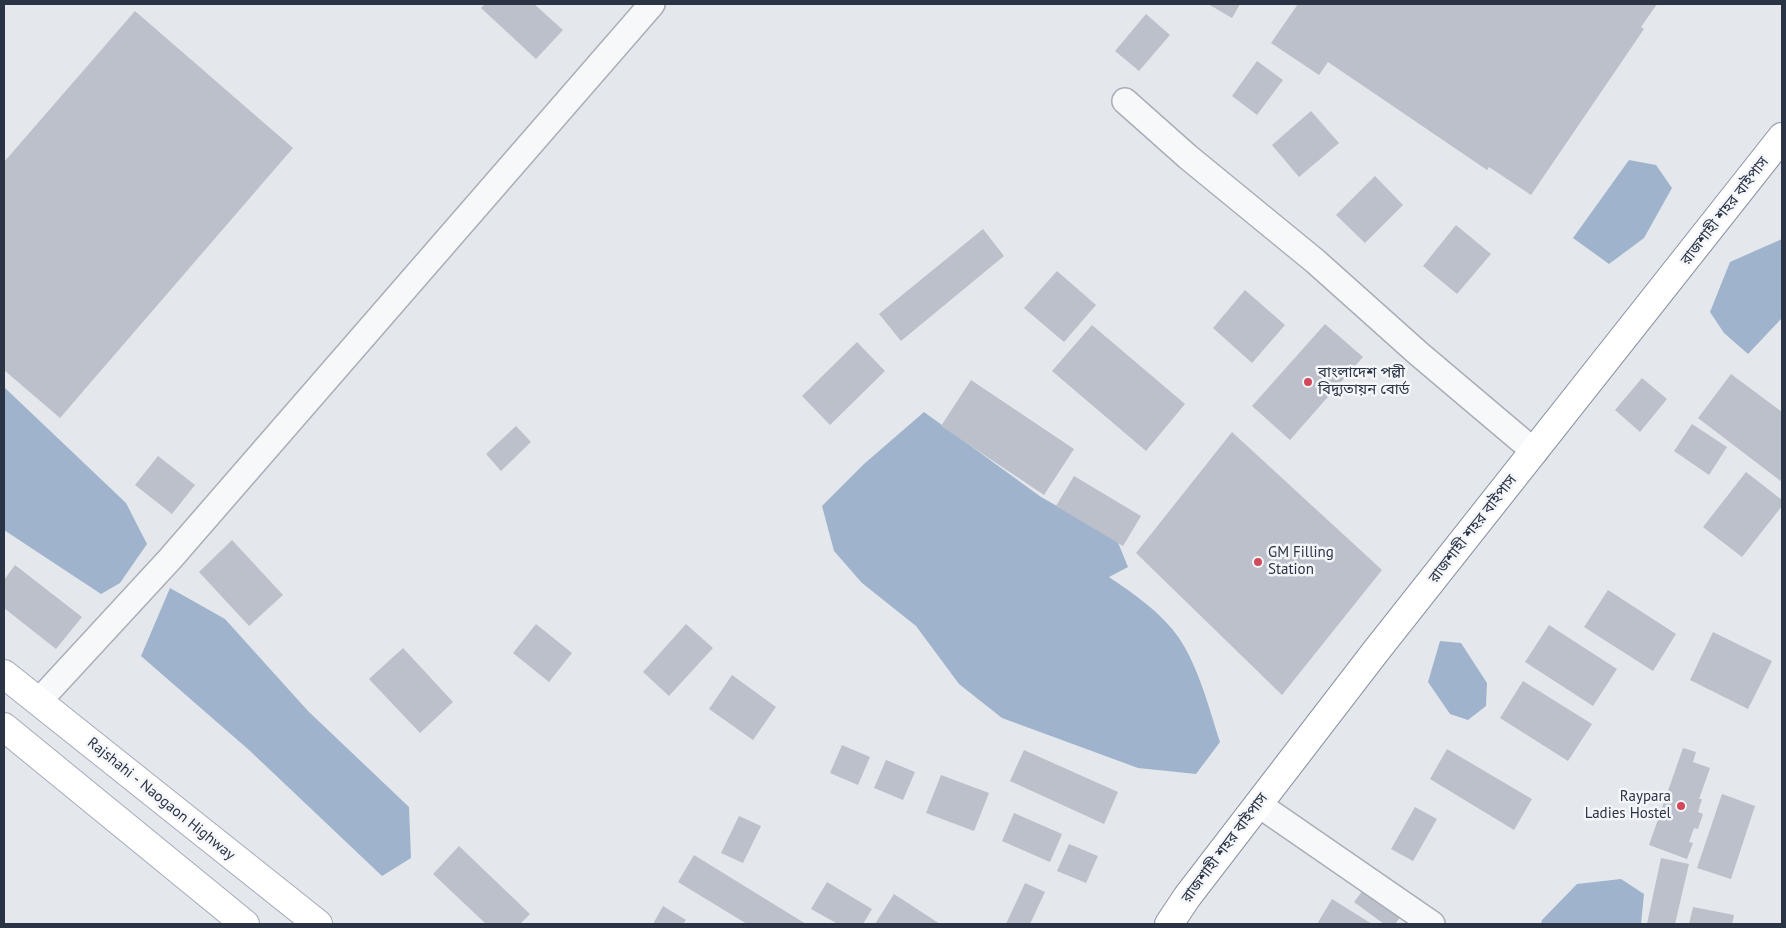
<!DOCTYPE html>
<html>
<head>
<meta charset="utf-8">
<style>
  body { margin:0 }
  #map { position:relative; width:1786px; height:928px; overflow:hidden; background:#e4e7ec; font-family:"PT Sans",sans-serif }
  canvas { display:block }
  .frame { position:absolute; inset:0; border:5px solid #2b3445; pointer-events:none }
</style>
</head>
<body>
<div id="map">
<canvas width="1786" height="928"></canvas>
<div class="frame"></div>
</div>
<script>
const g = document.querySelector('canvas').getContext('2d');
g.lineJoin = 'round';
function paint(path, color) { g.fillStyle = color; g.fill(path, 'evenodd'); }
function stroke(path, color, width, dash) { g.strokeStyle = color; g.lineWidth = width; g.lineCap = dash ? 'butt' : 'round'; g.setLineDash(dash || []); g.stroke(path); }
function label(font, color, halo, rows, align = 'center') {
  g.font = font + ' "PT Sans","Noto Sans Bengali",sans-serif'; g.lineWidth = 5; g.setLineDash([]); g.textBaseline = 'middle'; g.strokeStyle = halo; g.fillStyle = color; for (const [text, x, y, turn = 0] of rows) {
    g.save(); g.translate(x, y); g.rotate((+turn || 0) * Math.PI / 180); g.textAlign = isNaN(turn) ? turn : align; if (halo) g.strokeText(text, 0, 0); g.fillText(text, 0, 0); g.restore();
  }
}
paint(new Path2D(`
  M1629,160L1656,165L1672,188L1644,238L1609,264L1573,238Z
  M1782,239V318L1748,354L1724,333L1710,312L1730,262Z
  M4,387L126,503L147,544L120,583L101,594L4,530Z
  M924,412L1041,497L1117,540L1128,567L1109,577C1134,594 1161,612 1179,638C1199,668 1209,708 1220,742L1196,774L1138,768L1002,718L959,684L916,626L862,583L834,551L822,506L864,464Z
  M170,588L225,619L308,711L409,807L411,858L382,876L249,750L141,656Z
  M1440,641L1461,643L1487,683L1486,706L1468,720L1450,714L1428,682Z
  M1621,879L1644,894L1641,924H1541L1542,920L1577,884Z`), '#9fb4cc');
paint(new Path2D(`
  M485,4H534L563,30L536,59L481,8Z
  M1208,4H1240L1232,18Z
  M1298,4H1657L1641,27L1644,29L1531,195L1489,167L1487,170L1328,62L1319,75L1271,43Z
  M135,11L293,148L60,418L4,370V162Z
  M1146,14L1170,35L1139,71L1115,51Z
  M1257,61L1283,80L1257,115L1232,96Z
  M1311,111L1339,143L1299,177L1272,145Z
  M1375,176L1403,205L1365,243L1336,215Z
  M1456,225L1491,254L1457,294L1423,266Z
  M983,229L1004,256L901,341L879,314Z
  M1057,271L1096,305L1064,342L1024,308Z
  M1245,290L1285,325L1252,363L1213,328Z
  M1325,324L1363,357L1290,440L1252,406Z
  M1092,325L1185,404L1146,451L1052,371Z
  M857,342L885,371L830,425L802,396Z
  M1731,374L1782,412V482L1698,418Z
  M1642,378L1667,399L1640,432L1615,410Z
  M971,380L1074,449L1044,495L941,426Z
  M1692,424L1727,447L1709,475L1674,451Z
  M516,426L531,442L501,471L486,454Z
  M1232,432L1382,570L1282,695L1136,553Z
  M158,456L195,485L172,514L135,485Z
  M1746,472L1782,500V506L1742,557L1703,527Z
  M1074,476L1141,516L1123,546L1056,506Z
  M232,540L283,595L249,626L199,572Z
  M15,565L82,617L56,649L4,608V580Z
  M1608,590L1676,634L1653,671L1584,627Z
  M536,624L572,653L549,682L513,653Z
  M686,624L713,648L669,696L643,672Z
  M1549,625L1617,669L1593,706L1525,662Z
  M1713,632L1772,661L1748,709L1690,680Z
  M403,648L453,702L420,733L369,679Z
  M732,675L776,707L753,740L709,709Z
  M1523,681L1592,724L1568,761L1500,718Z
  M842,745L870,757L858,785L830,773Z
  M1683,748L1696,752L1693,762L1710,768L1699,799H1702L1698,812L1703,814L1698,829L1694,828L1689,842L1693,843L1687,859L1649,845Z
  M1447,749L1532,799L1514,830L1430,779Z
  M1024,750L1118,792L1104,824L1010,781Z
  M886,760L915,772L903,800L874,788Z
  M941,775L989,793L974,831L926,813Z
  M1722,794L1755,806L1731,879L1697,868Z
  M1415,807L1437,819L1413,861L1391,849Z
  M1014,813L1062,834L1050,862L1002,841Z
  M739,816L761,826L743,863L721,853Z
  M1069,844L1098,856L1086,883L1057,871Z
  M459,846L530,914L520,924H486L433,874Z
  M694,855L806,924H747L678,882Z
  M1661,858L1689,864L1675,924H1647Z
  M1372,878L1409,906L1395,924H1384L1354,902Z
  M827,882L872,909L863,924H838L811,909Z
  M1025,883L1045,892L1030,924H1006Z
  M894,894L940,924H875Z
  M1332,899L1372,924H1317Z
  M663,906L686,920L683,924H653Z
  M1693,907L1734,915L1732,924H1689Z`), '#bbc0ca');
const street = new Path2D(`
  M1125,101L1188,157L1315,261L1419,354L1535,452
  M39,701L170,559L652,4
  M1258,804L1432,924`);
const primary = new Path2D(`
  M4,674L318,924
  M4,727L245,924`);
const highway = new Path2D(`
  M1169,924L1187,897L1376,651L1782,137`);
stroke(street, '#a9aeb7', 28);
stroke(primary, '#a3abb8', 30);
stroke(highway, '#8b94a3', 30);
stroke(street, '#f7f8fa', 25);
stroke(primary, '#fff', 28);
stroke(highway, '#fff', 28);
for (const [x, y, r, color] of [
  [1308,382,5,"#d1495b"],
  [1258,562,5,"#d1495b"],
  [1681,806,5,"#d1495b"]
]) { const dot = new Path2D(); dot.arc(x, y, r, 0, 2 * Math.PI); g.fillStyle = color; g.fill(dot); stroke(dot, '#f4f6f9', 2); }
label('15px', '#2b3445', '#f4f6f9', [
  ["রাজশাহী শহর বাইপাস",1725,211,-52],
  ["রাজশাহী শহর বাইপাস",1473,529,-52],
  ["Rajshahi - Naogaon Highway",161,799,39],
  ["রাজশাহী শহর বাইপাস",1225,848,-53]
]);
label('15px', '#2b3445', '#f4f6f9', [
  ["বাংলাদেশ পল্লী",1318,373],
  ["বিদ্যুতায়ন বোর্ড",1318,390],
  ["GM Filling",1268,553],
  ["Station",1268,570],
  ["Raypara",1671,797,"right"],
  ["Ladies Hostel",1671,814,"right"]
], 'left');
</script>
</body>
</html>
